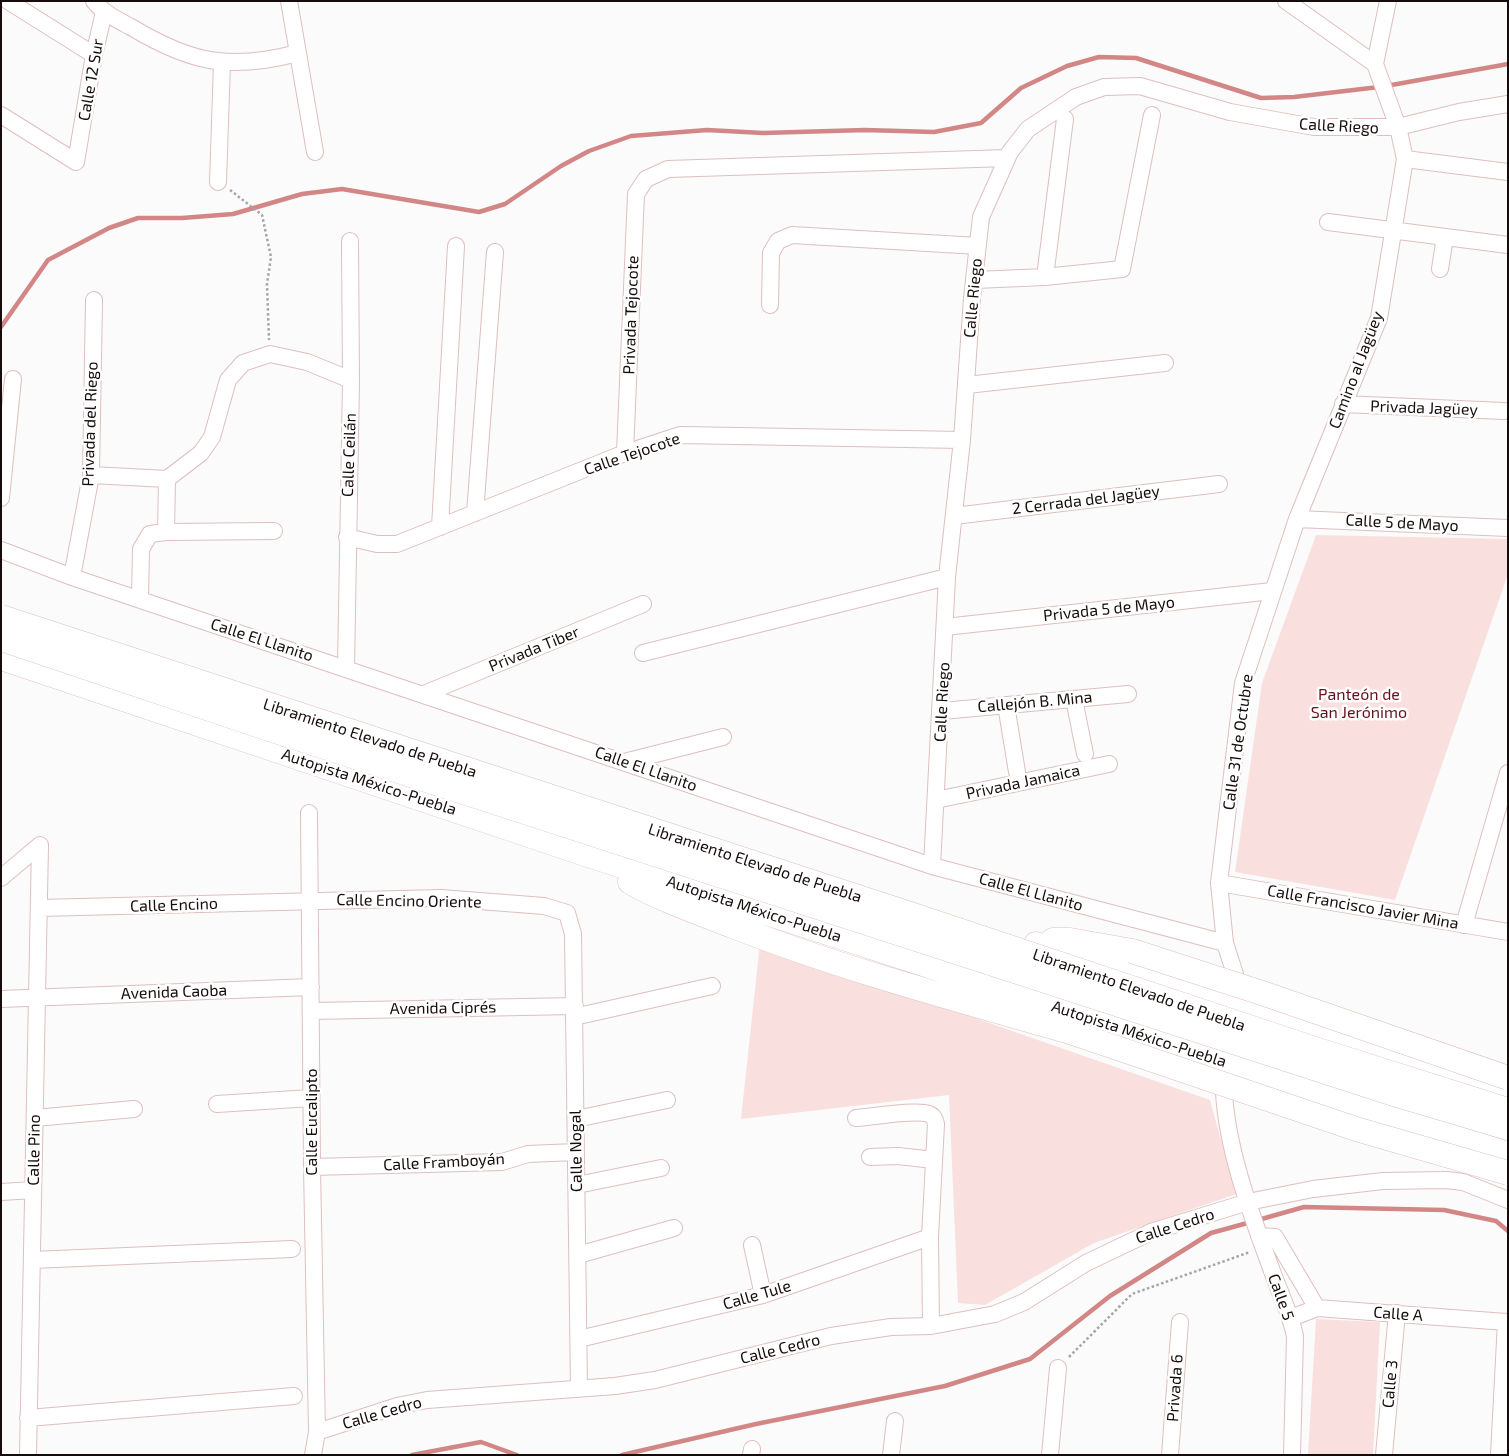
<!DOCTYPE html>
<html>
<head>
<meta charset="utf-8">
<style>
  body { margin:0 }
  #map { position:relative; width:1509px; height:1456px; overflow:hidden; background:#fbfbfb; font-family:"Exo 2",sans-serif }
  canvas { display:block }
  .frame { position:absolute; inset:0; border:2px solid #160c0b; pointer-events:none }
</style>
</head>
<body>
<div id="map">
<canvas width="1509" height="1456"></canvas>
<div class="frame"></div>
</div>
<script>
const g = document.querySelector('canvas').getContext('2d');
g.lineJoin = 'round';
function paint(path, color) { g.fillStyle = color; g.fill(path, 'evenodd'); }
function stroke(path, color, width, dash) { g.strokeStyle = color; g.lineWidth = width; g.lineCap = dash ? 'butt' : 'round'; g.setLineDash(dash || []); g.stroke(path); }
function label(font, color, halo, rows, align = 'center') {
  g.font = font + ' "Exo 2",sans-serif'; g.lineWidth = 5; g.setLineDash([]); g.textBaseline = 'middle'; g.strokeStyle = halo; g.fillStyle = color; for (const [text, x, y, turn = 0] of rows) {
    g.save(); g.translate(x, y); g.rotate((+turn || 0) * Math.PI / 180); g.textAlign = isNaN(turn) ? turn : align; if (halo) g.strokeText(text, 0, 0); g.fillText(text, 0, 0); g.restore();
  }
}
paint(new Path2D(`
  M1316,535L1508,539V574L1395,900L1235,872L1262,683Z
  M760,943L1210,1100L1236,1194L1094,1243L985,1305L958,1303L949,1095L741,1119Z
  M1316,1319L1380,1322L1373,1455H1308Z`), '#f9e0df');
stroke(new Path2D(`
  M1386,86L1508,64
  M1,327L48,260L109,228L138,218H182L233,214L302,194L342,189L479,212L505,204L561,166L589,151L631,136L707,130L763,133L865,130L934,132L981,123L1021,88L1067,66L1099,57L1136,58L1261,98L1294,97L1379,87
  M1258,1220L1304,1207L1444,1210L1496,1221L1508,1231
  M412,1455L481,1442L517,1455
  M622,1455L756,1424L945,1386L1030,1359L1110,1296L1211,1233L1251,1222`), '#d28786', 4.5);
const minor = new Path2D(`
  M8,1L94,55
  M94,1C103,13 118,20 131,27C191,63 229,71 298,53
  M289,1L315,152
  M1286,1L1375,64
  M1375,64L1388,1
  M1,115L76,162L94,55L104,12
  M1405,159L1508,172
  M218,182L222,63
  M1328,222L1508,245
  M1440,269L1445,237
  M1045,277L1065,119
  M975,280L1045,277L1122,269L1152,115
  M770,305L771,253L778,241L792,235L978,246
  M967,385L1165,363
  M1343,404L1504,411
  M625,453L636,194L646,179L668,169L1007,158
  M91,475L167,479L201,453L212,437L228,380L243,363L270,354L307,362L351,380
  M1,498L13,379
  M475,513L495,252
  M954,516L1219,484
  M1297,519L1508,528
  M440,527L456,246
  M166,532L167,479
  M347,537L377,544H397L625,453L680,435L962,440
  M1,550L72,577L932,866L1225,943
  M72,577L91,475L94,300
  M140,600L141,549L150,534L166,532L274,531
  M945,627L1272,591
  M643,653L947,577
  M346,669L351,380L350,241
  M424,694L643,604
  M1074,699L1085,754
  M1006,705L1017,772
  M942,711L1128,694
  M624,762L723,737
  M936,800L1109,764
  M309,813L312,1167L317,1432L313,1455
  M932,866L947,577L962,440L972,298L981,217L1010,152L1028,129L1076,97L1104,87L1140,86L1230,112L1314,127H1398L1459,112L1508,104
  M1,878L40,845
  M1219,883L1508,932
  M39,908L441,898L544,906L567,913L573,934L579,1389
  M1464,925L1508,773
  M1235,974L1225,943L1219,883L1243,683L1297,519L1379,318L1405,159L1398,127L1375,64
  M1,999L311,987
  M311,1011L575,1006
  M574,1017L712,986
  M1224,1092C1227,1151 1252,1216 1272,1271C1280,1293 1290,1313 1295,1336L1292,1455
  M217,1104L311,1098
  M35,1118L134,1109
  M856,1118C872,1117 916,1109 929,1114C934,1116 935,1120 936,1124L930,1237L931,1326
  M576,1119L667,1100
  M870,1157L898,1156L934,1160
  M312,1167L502,1162L528,1154L576,1152
  M577,1185L661,1168
  M1,1192L33,1190
  M1259,1236L1275,1237L1317,1308
  M752,1245L763,1295
  M578,1255L674,1228
  M32,1260L292,1249
  M1291,1318L1317,1308L1506,1322L1499,1455
  M579,1339L763,1295L930,1237
  M28,1418L294,1396
  M317,1432L397,1406L427,1400L615,1386L655,1380L831,1336L891,1327L931,1326L995,1314L1024,1302L1086,1263L1151,1232L1248,1202L1313,1189L1383,1181L1447,1180L1463,1182L1508,1200
  M28,1455L40,845
  M751,1455L752,1449
  M891,1455L895,1421
  M1050,1455L1058,1368
  M1170,1455L1180,1322
  M1384,1455L1397,1313`);
const highway = new Path2D(`
  M1,658L582,853L1508,1154
  M630,882C663,901 700,913 735,927C843,969 955,999 1067,1031
  M1053,940H1070L1132,951
  M1036,944L1508,1097`);
stroke(minor, '#debfbe', 18);
stroke(highway, '#debfbe', 25);
stroke(new Path2D(`
  M230,190L262,215L271,257L267,284L269,340
  M1069,1357L1132,1294L1250,1252`), '#a8a4a4', 2.5, [2.5, 2.5]);
stroke(minor, '#fff', 16);
stroke(highway, '#fff', 24);
const highwayBridge = new Path2D(`
  M1,617L916,916L1315,1049L1508,1110
  M1,639L266,728L1397,1095L1508,1128
  M1132,951L1262,993L1508,1078
  M1067,1031L1356,1129L1508,1173`);
stroke(highwayBridge, '#debfbe', 25, []);
stroke(highwayBridge, '#fff', 24);
label('16px', '#160c0b', '#fff', [
  ["Calle 12 Sur",91,80,-80],
  ["Calle Riego",1339,126,3],
  ["Calle Riego",973,298,-85],
  ["Privada Tejocote",631,315,-88],
  ["Camino al Jagüey",1356,370,-69],
  ["Privada Jagüey",1424,408,2],
  ["Privada del Riego",90,424,-88],
  ["Calle Tejocote",632,454,-19],
  ["Calle Ceilán",349,455,-88],
  ["2 Cerrada del Jagüey",1086,500,-7],
  ["Calle 5 de Mayo",1402,523,3],
  ["Privada 5 de Mayo",1109,609,-6],
  ["Calle El Llanito",262,640,18],
  ["Privada Tiber",534,649,-22],
  ["Calle Riego",942,702,-87],
  ["Callejón B. Mina",1035,702,-5],
  ["Libramiento Elevado de Puebla",370,738,18],
  ["Calle 31 de Octubre",1238,742,-82],
  ["Calle El Llanito",646,769,19],
  ["Autopista México-Puebla",369,782,18],
  ["Privada Jamaica",1023,782,-12],
  ["Libramiento Elevado de Puebla",755,863,18],
  ["Calle El Llanito",1031,892,15],
  ["Calle Encino Oriente",409,901,1],
  ["Calle Encino",174,905,-2],
  ["Calle Francisco Javier Mina",1363,907,10],
  ["Autopista México-Puebla",754,909,18],
  ["Libramiento Elevado de Puebla",1139,990,19],
  ["Avenida Caoba",174,992,-2],
  ["Avenida Ciprés",443,1008,-1],
  ["Autopista México-Puebla",1139,1034,18],
  ["Calle Eucalipto",312,1122,-90],
  ["Calle Pino",34,1150,-89],
  ["Calle Nogal",576,1151,-91],
  ["Calle Framboyán",444,1162,-3],
  ["Calle Cedro",1175,1226,-18],
  ["Calle Tule",757,1295,-16],
  ["Calle 5",1281,1297,70],
  ["Calle A",1398,1314,4],
  ["Calle Cedro",780,1349,-14],
  ["Calle 3",1390,1384,-85],
  ["Privada 6",1175,1388,-86],
  ["Calle Cedro",382,1413,-16]
]);
label('16px', '#690f1b', '#fff', [
  ["Panteón de",1359,695],
  ["San Jerónimo",1359,713]
]);
</script>
</body>
</html>
